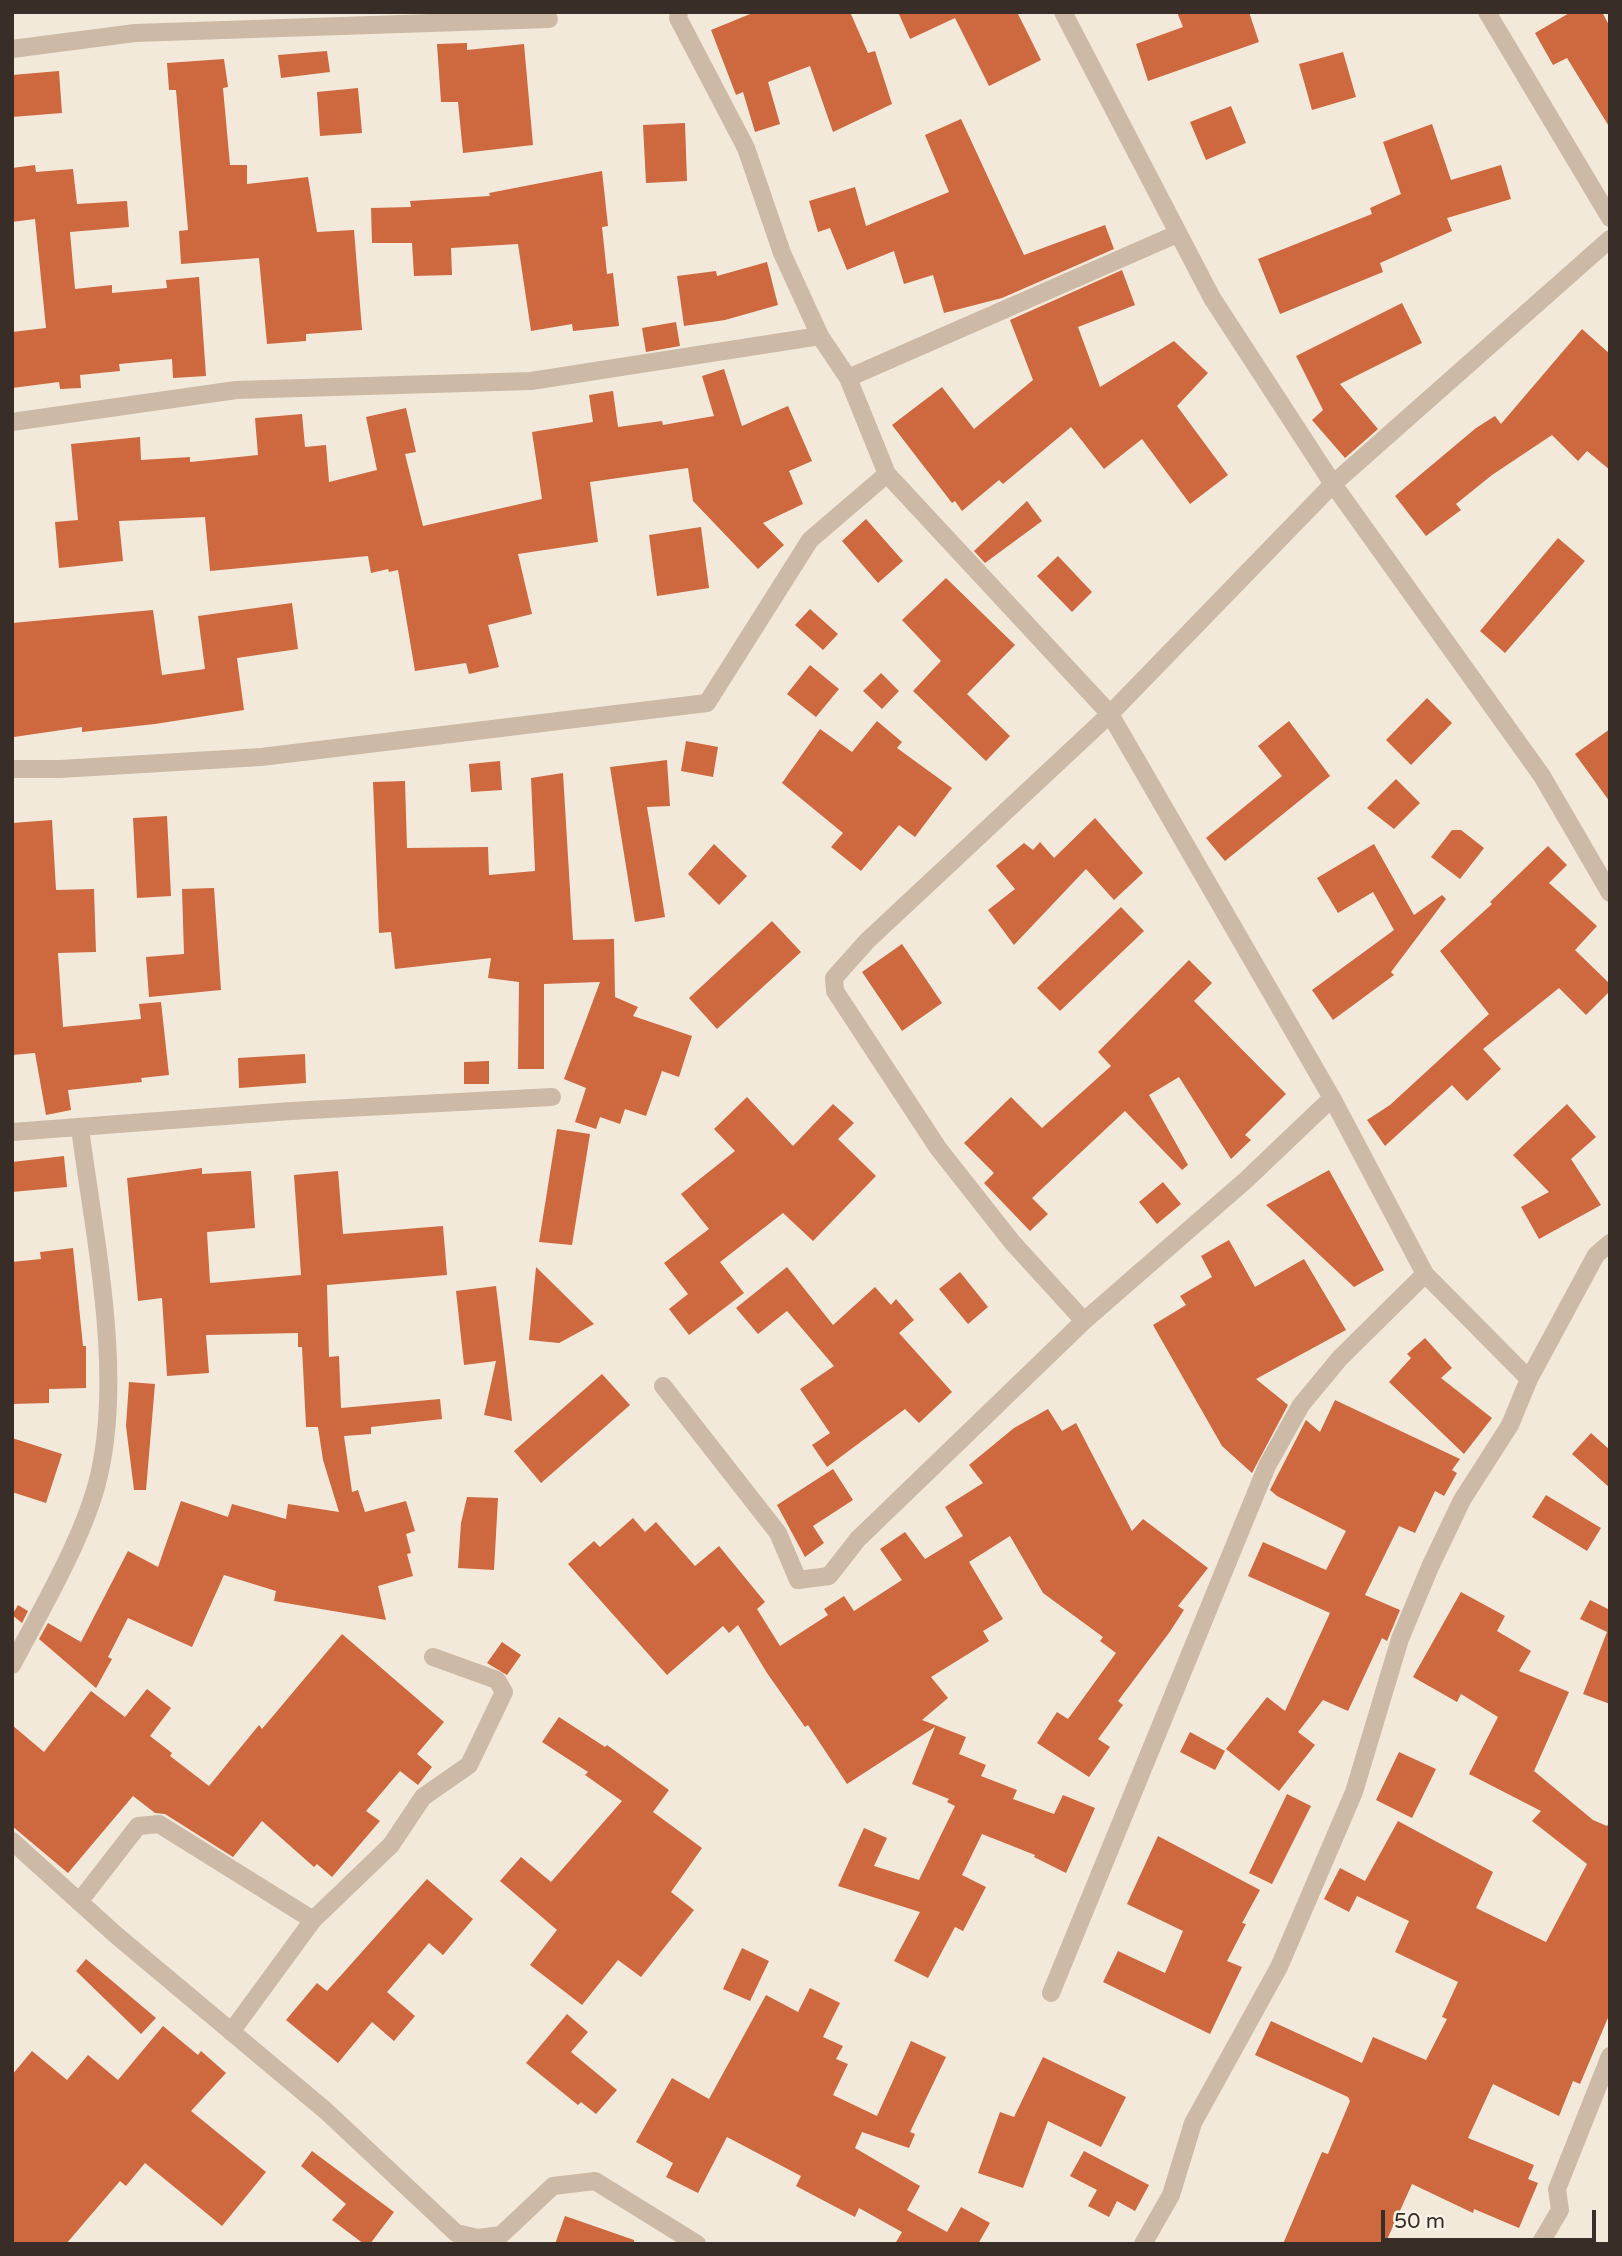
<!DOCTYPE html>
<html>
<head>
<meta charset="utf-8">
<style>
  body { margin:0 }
  #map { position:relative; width:1622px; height:2256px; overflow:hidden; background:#f3e9db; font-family:"Varela Round",sans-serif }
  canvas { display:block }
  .frame { position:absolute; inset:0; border:14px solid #382d27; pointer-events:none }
  .scale { position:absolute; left:1381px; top:2210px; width:215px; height:32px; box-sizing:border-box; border:4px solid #382d27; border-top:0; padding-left:9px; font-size:21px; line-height:24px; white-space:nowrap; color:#382d27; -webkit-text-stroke:5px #fbf3e7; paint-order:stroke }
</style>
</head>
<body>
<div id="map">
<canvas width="1622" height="2256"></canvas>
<div class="frame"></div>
<div class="scale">50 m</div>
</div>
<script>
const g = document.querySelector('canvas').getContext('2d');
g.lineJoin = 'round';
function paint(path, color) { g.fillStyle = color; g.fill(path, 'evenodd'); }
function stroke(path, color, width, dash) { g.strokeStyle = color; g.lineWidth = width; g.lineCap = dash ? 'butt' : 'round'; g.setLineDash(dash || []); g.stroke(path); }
paint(new Path2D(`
  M755,12H850L868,53L875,51L892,104L833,132L810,66L768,82L780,124L755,132L743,92L736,95L711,30Z
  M898,12H1017L1041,60L989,86L955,18L910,39Z
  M1177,12H1249L1259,42L1148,81L1136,44L1183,27Z
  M1571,12H1602L1610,27V128L1567,58L1553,65L1535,33Z
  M467,43V50L524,44L533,145L463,153L458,102H441L437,44Z
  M327,51L330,72L281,78L278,55Z
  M1343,52L1356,97L1312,110L1299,64Z
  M224,59L228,87L223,88L230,165H247V184L308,177L317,232L354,230L362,330L306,334V341L267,344L259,258L181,264L179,231L188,230L176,90H169L167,63Z
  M59,71L62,113L12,117V75Z
  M358,88L362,133L320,136L317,92Z
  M1231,106L1246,143L1206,160L1190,122Z
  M961,119L1024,255L1105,225L1114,249L1002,298L944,313L933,275L904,284L894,251L847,270L830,228L818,232L809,201L855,187L866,226L949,192L925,135Z
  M685,123L687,181L646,183L643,125Z
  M1432,124L1451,180L1501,165L1511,199L1447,218L1452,231L1380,263L1383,272L1280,314L1258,259L1372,214L1370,208L1401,194L1383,142Z
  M35,165L36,172L73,169L77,204L127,201L129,227L70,232L75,289L112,285V293L167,288L166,280L199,277L206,376L173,378L172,359L119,364L120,371L80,375L81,388L60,389L59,382L12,388V332L46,328L35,219L12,222V168Z
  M602,171L608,226L602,227L607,274L613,273L619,326L573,331L572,324L531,331L518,244L451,248L452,275L414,276L412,243H372L371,208L411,207L410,201L490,196L489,193Z
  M767,262L778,305L725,320L684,326L677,276L716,271L717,276Z
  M1122,270L1135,305L1078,327L1100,387L1174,341L1208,373L1177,406L1228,475L1190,504L1142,439L1104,469L1071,427L1003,484L999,480L962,511L955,501L952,503L892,425L942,387L974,429L1033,380L1010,320Z
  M1402,303L1422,343L1340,384L1378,429L1345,458L1312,420L1323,410L1296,356Z
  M676,322L680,346L646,352L642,328Z
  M1582,329L1610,354V470L1587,451L1578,461L1552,435L1492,475L1456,504L1461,510L1426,536L1395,496L1476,428L1495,416L1501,424Z
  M724,369L742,426L788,406L812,461L789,471L803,504L763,523L784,545L758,569L693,501L688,468L590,482L598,542L518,554L532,614L488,625L499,667L469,674L466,663L415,671L398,570L389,572L388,569L371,573L368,556L210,571L205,517L119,521L123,561L59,568L55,522L78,520L71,444L140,437L141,460L190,457V462L258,455L255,418L302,414L305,447L326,445L329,482L377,470L366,417L406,408L416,452L405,454L423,526L542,499L532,432L593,422L589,395L613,391L618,427L662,421L663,425L714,416L702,376Z
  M1027,501L1042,521L985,563L974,551Z
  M866,519L903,561L878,583L842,541Z
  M701,527L709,588L657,596L649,535Z
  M1558,538L1585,561L1505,653L1480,631Z
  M1058,556L1092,592L1072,612L1037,576Z
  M946,578L1015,645L967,694L1010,736L986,761L913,691L941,661L902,620Z
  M292,603L298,649L237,658L244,710L155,724L82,732V727L14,737L12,623L153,610L162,675L205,669L198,616Z
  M810,609L838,634L823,650L795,625Z
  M810,665L839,689L816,717L787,694Z
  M881,673L899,691L882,709L863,691Z
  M1427,698L1452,723L1411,765L1386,740Z
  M877,721L902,742L897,748L952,788L915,837L899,825L861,871L831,847L843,833L782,783L820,729L852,752Z
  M1289,721L1330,776L1225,861L1206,838L1282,776L1258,746Z
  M1610,729V802L1575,754Z
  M686,741L718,747L713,777L681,771Z
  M667,760L670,806L647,807L665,917L635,922L610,767Z
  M500,761L502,790L471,792L469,764Z
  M563,773L573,940L614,939L615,997L638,1007L633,1016L692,1036L679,1077L662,1071L646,1116L625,1109L620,1124L600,1117L596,1129L575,1122L586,1088L564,1079L600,982L544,984V1069H518L519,982L488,978L491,958L395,969L391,932L379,933L373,782L405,781L407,848L488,847L489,875L535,871L531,778Z
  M1396,779L1420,803L1394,829L1367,808Z
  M167,816L171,896L137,898L133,818Z
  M1095,818L1143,873L1114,900L1086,869L1014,945L988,910L1015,889L996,866L1024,843L1033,850L1040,842L1054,858Z
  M52,820L56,890L94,889L96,952L58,953L63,1027L141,1019L139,1004L161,1002L169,1075L141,1078L142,1082L68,1090L71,1110L46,1115L35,1053L12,1055V823Z
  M1452,830H1461L1484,848L1460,879L1431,857Z
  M714,844L747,876L719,905L688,874Z
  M1374,844L1414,915L1442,895L1446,899L1391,972L1394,975L1333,1020L1312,990L1394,930L1373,892L1338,913L1317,878Z
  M1548,846L1567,865L1549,883L1597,926L1575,950L1610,984V991L1586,1015L1559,988L1483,1049L1501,1069L1467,1101L1452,1085L1385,1146L1367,1120L1390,1105L1489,1014L1440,951L1492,904L1490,902Z
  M214,888L221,990L149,997L146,957L184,954L182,889Z
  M1121,907L1144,931L1060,1011L1037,988Z
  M772,921L801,952L717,1029L689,998Z
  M902,944L942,1003L902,1031L862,972Z
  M1189,960L1212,983L1194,1001L1286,1094L1245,1135L1251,1140L1231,1159L1179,1077L1149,1095L1188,1165L1182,1170L1125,1111L1032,1198L1048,1214L1030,1231L984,1183L994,1173L964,1143L1011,1097L1042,1128L1111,1066L1098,1052Z
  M305,1054L306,1083L239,1088L238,1058Z
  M489,1061V1084H464V1062Z
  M747,1097L793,1146L833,1104L854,1123L838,1139L876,1176L813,1241L783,1213L720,1262L744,1293L689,1335L669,1309L688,1294L664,1263L709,1229L681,1194L735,1151L714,1129Z
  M1567,1104L1596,1137L1571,1159L1601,1205L1539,1239L1521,1207L1549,1192L1513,1155Z
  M557,1129L590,1134L572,1245L539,1242Z
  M64,1156L67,1187L12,1192V1162Z
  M202,1168V1174L251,1171L255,1228L207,1232L210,1283L301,1275L294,1175L338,1171L343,1234L443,1226L447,1275L327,1285L329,1357L339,1356L341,1408L440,1399L442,1419L371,1427V1434L344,1436L352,1492L358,1490L365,1512L406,1501L415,1531L406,1534L411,1553L407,1554L413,1576L378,1586L386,1620L274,1601L276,1591L224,1575L192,1647L128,1618L108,1657L112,1659L96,1688L39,1639L48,1623L81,1642L128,1551L158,1567L181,1501L228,1517L232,1504L286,1519L288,1504L339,1512L323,1460L318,1427H306L302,1347H298V1333L206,1335L209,1373L167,1376L162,1298L138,1301L127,1178Z
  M1329,1170L1384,1270L1354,1287L1266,1205Z
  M1163,1182L1181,1204L1157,1224L1139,1202Z
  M1229,1240L1255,1287L1304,1259L1346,1330L1256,1379L1288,1405L1252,1473L1222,1446L1153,1325L1186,1305L1180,1296L1212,1277L1201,1256Z
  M73,1248L83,1346H86V1388L49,1389V1403L12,1404V1262L41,1259L40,1252Z
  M536,1267L594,1324L559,1343L529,1340Z
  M787,1267L833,1325L875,1287L891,1305L896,1299L914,1320L899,1333L952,1392L919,1423L905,1409L827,1467L812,1445L830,1433L800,1389L834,1366L787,1311L758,1334L736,1308Z
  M960,1272L988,1307L968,1324L939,1289Z
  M496,1286L505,1360L512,1421L484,1415L496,1361L464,1365L456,1291Z
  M1425,1338L1452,1368L1441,1378L1492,1418L1464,1454L1389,1382L1411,1358L1407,1354Z
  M602,1374L630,1405L541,1483L514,1451Z
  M129,1382L155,1384L146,1490H134L126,1426Z
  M1335,1400L1460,1459L1452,1470L1457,1473L1444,1496L1435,1491L1415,1533L1399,1526L1365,1595L1400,1610L1387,1641L1382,1638L1348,1711L1323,1700L1298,1732L1315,1745L1279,1791L1226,1749L1267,1697L1285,1711L1330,1613L1248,1576L1263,1542L1326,1570L1346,1531L1277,1496L1270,1490L1306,1420L1320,1432Z
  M1048,1409L1062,1431L1076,1423L1132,1531L1143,1519L1208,1568L1178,1606L1184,1610L1169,1633L1118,1701L1123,1705L1098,1739L1110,1747L1089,1777L1037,1743L1057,1712L1068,1719L1116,1653L1100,1641L1103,1637L1043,1593L1010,1536L969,1562L1003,1619L983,1631L989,1641L931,1677L948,1698L922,1720L966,1737L959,1754L986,1765L981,1776L1017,1790L1013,1799L1054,1814L1063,1795L1095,1808L1066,1873L1034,1857L1035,1855L982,1834L962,1875L986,1887L963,1931L955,1927L928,1978L894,1961L920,1912L838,1886L864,1828L887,1838L874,1866L919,1880L955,1806L947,1802L949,1799L912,1784L935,1727L847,1784L808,1725L805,1727L767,1673L738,1625L729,1633L723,1626L667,1675L568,1564L594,1541L600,1547L633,1518L645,1532L656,1522L695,1566L719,1546L765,1602L757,1609L780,1646L828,1615L824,1609L844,1596L854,1611L902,1580L880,1549L905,1532L925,1559L963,1536L945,1507L983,1483L969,1465L1014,1428Z
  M1591,1433L1610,1450V1488L1572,1454Z
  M12,1438L62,1454L46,1503L12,1492Z
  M833,1469L853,1500L813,1526L824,1543L805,1557L777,1505Z
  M1546,1495L1601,1528L1587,1551L1532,1517Z
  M467,1497L498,1498L494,1570L458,1568L461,1523Z
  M1461,1592L1505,1616L1497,1631L1531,1651L1519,1671L1569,1692L1534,1771L1593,1820L1607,1826L1610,1821V2013L1580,2084L1573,2081L1559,2116L1493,2084L1468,2138L1534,2165L1528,2179L1538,2183L1519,2228L1474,2209L1473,2213L1412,2184L1385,2244H1283L1322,2152L1328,2154L1350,2101L1348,2097L1255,2055L1271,2021L1362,2063L1373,2037L1426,2060L1447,2019L1442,2017L1458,1982L1395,1952L1409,1921L1357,1896L1349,1912L1324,1899L1340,1868L1365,1881L1398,1821L1493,1872L1476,1908L1546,1942L1587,1864L1532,1821L1541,1811L1469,1774L1498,1717L1461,1694L1457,1702L1413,1677Z
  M1590,1600L1610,1610V1704L1583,1694L1607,1632L1580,1619Z
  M18,1605L28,1611L22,1623L12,1615Z
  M342,1634L444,1722L417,1754L432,1767L418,1785L400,1771L366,1811L380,1821L332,1877L317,1864L314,1867L262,1821L233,1857L165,1814L155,1813L133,1796L68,1873L12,1826V1725L44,1752L91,1691L125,1717L147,1689L171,1708L150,1736L172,1753L170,1756L209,1786L259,1725L262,1729Z
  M502,1642L521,1655L507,1675L487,1663Z
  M559,1717L605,1747L607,1745L669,1790L653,1812L702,1848L671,1892L694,1910L641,1977L618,1960L582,2005L530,1965L557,1930L500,1881L521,1857L551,1882L622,1801L585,1775L588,1772L542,1742Z
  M1190,1732L1225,1751L1215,1770L1180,1752Z
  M1399,1752L1436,1769L1412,1818L1376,1800Z
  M1287,1794L1311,1806L1272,1884L1249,1873Z
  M1158,1836L1260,1890L1242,1923L1246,1924L1227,1961L1242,1967L1210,2034L1103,1982L1118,1951L1165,1973L1183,1931L1127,1904Z
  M427,1879L473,1919L443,1955L429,1943L387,1992L415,2016L394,2041L372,2022L338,2063L286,2020L317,1983L327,1991Z
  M742,1948L769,1961L750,2001L723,1989Z
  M86,1959L156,2018L141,2034L76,1971Z
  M810,1988L840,2003L823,2037L843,2046L836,2059L848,2064L833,2095L877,2116L911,2041L946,2057L910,2132L915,2134L909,2148L862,2132L855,2148L920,2186L907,2210L947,2232L961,2207L990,2223L978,2244H895L902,2232L859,2208L855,2217L832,2205L796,2186L801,2176L727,2137L698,2193L666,2177L673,2163L636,2142L672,2078L709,2099L766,1995L798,2012Z
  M567,2014L588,2032L571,2052L617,2090L596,2114L581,2102L578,2105L526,2063Z
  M163,2026L198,2055L201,2051L226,2073L191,2111L266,2172L222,2226L145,2163L126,2186L120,2181L66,2244H12V2075L32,2051L67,2080L88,2055L118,2080Z
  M1043,2057L1126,2097L1101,2147L1048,2121L1023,2188L978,2173L1000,2112L1014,2117Z
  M312,2151L394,2212L370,2244H364L332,2220L346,2204L301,2166Z
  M1084,2151L1149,2185L1135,2211L1117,2201L1109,2217L1088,2206L1097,2190L1070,2176Z
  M565,2216L634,2240V2244H555Z`), '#cd683f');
stroke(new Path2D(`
  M679,12L678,18L746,148L782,253L820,336L848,378L887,474L1110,714L1332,1098L1425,1274L1529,1379
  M1063,12L1212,298L1333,484L1542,776L1610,893
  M1487,12L1610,218
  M12,49L135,33L549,19
  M848,378L1177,234
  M12,422L236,390L531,381L820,336
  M12,769H60L261,757L707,703L810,540L887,474
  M12,1132L291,1111L552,1097
  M1084,1321L1012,1242L938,1148L835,991L834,978L867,941L1110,714L1333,484L1610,239
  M663,1386L778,1533L798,1580L829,1576L858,1539L1084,1321L1246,1180L1332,1098
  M12,1665C40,1612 80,1544 96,1487C126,1380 94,1237 80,1128
  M12,1841L116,1935L326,2111L456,2233L478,2238L501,2235L553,2186L595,2181L697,2244
  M79,1902L138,1826L159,1824L313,1920
  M1051,1993L1267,1466L1301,1405L1340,1358L1425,1274
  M231,2032L313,1920L391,1845L423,1797L469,1765L504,1692L497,1680L433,1657
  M1143,2244L1171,2195L1193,2123L1279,1967L1354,1792L1400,1639L1430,1567L1462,1500L1510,1425L1529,1379L1596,1255L1610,1243
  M1540,2244L1560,2210L1557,2189L1610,2056`), '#ccb9a6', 18);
</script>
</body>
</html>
